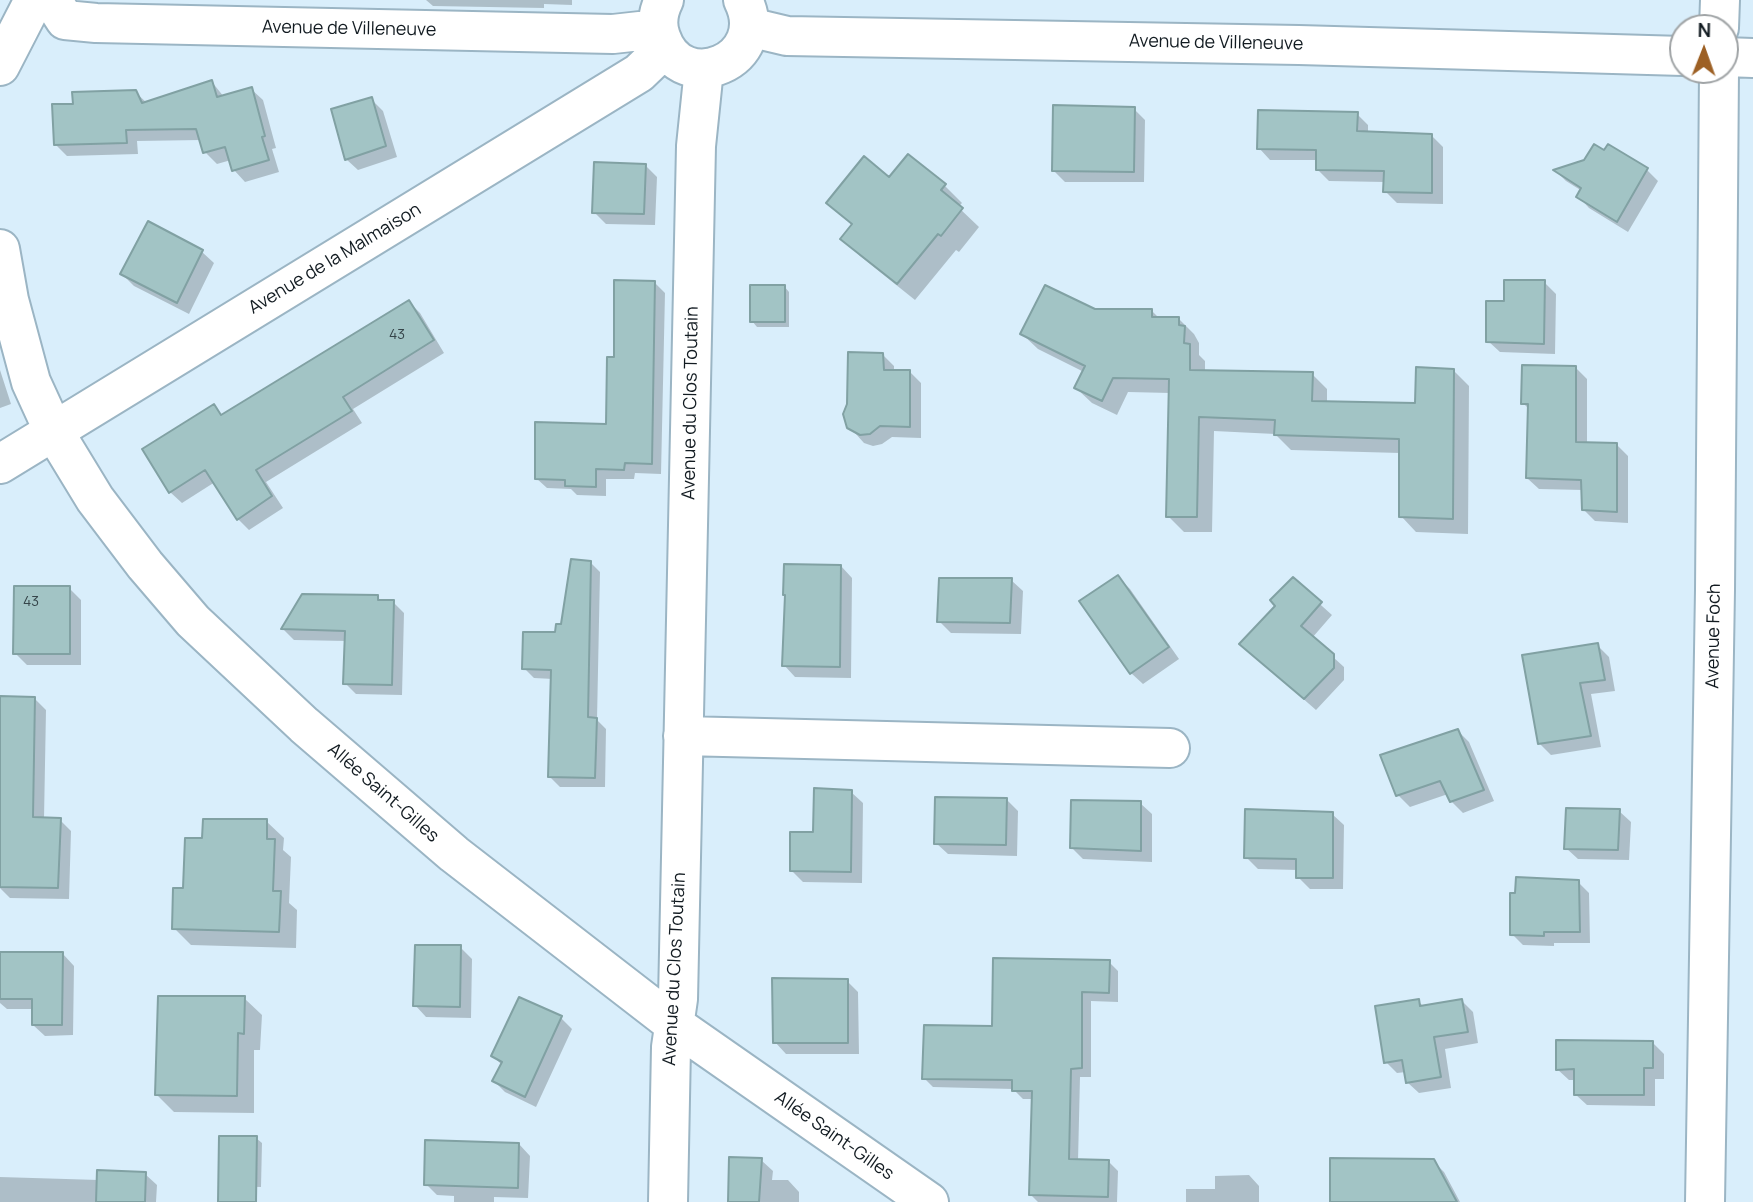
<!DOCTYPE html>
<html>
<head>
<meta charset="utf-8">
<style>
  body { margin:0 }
  #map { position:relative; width:1753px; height:1202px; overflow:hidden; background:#d9eefb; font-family:Manrope,sans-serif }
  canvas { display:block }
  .north { position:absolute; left:1669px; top:14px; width:70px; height:70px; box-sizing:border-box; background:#fff; border:2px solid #a0a4a6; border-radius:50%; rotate:1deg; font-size:19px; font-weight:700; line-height:28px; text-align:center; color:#121b21 }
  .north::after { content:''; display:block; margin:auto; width:24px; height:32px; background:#9d6024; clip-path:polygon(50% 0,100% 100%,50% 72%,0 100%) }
</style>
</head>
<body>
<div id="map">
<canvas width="1753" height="1202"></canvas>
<div class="north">N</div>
</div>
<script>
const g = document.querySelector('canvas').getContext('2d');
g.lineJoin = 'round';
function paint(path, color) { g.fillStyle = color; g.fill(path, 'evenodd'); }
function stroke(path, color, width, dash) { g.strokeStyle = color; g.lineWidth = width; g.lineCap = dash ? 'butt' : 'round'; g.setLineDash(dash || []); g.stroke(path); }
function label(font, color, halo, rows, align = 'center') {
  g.font = font + ' Manrope,sans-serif'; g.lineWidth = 5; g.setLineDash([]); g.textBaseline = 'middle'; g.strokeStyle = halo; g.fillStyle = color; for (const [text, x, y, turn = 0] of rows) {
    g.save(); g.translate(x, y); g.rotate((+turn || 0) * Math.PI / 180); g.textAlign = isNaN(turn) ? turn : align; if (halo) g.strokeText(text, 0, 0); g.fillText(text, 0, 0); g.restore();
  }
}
paint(new Path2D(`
  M426,0H572V5L544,4V8L433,6Z
  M212,82L224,97L251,89L263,100L276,148L272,149L279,172L245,182L234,170L231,160L217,164L205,152L201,140L137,141L138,154L67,156L56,145L74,106L135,92L147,103Z
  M371,99L383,111L397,157L358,170L346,159Z
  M1134,109L1145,120L1144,182H1065L1054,171Z
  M1357,114L1368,125V133L1431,135L1443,147V204L1397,203L1385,191V182L1329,181L1317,169V160H1270L1259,148Z
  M908,156L945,186L962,203L958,207L979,227L959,252L956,250L915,300L860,256L843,239L853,226L829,202L889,179Z
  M645,165L657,177L655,225L606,224L594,212Z
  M1647,170L1658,181L1628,232L1589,208L1578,196L1582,191L1566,181L1556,171Z
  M148,224L202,252L214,263L189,314L134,286L122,274Z
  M1544,282L1556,294L1555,354L1500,352L1488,341L1506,303Z
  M655,283L665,293L661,474L635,473L634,479H606V496L577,495L571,489L547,488L536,478L608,426L616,359Z
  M784,286L789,292V327H757L752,321Z
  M409,302L420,313L444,353L353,409L362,423L266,482L283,508L249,530L238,519L215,482L182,503L170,492L214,407L223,416Z
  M1151,310L1160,319H1179L1194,334L1199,343V355L1205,361V372L1312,374L1327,389V403L1417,405L1453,370L1469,386L1468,534L1416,532L1401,516L1400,453L1291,450L1275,434L1214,431L1212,532H1184L1168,516L1170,393L1128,392L1117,415L1092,403L1076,388L1084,372L1038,349L1022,334L1095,311Z
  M883,355L894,366V372L909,371L921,383V438L892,437L882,444L873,446L864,443L846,423Z
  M1575,367L1587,379V444H1616L1628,456V523L1595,521L1584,510L1583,490L1539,489L1527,478L1529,409L1523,403Z
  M0,370L11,404L0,408Z
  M590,562L600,572L597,720L606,729L605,787H560L550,777L553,679L534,678L524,668L563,626Z
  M841,566L852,578L851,678L795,677L784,665Z
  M1118,577L1130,589L1179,659L1143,684L1131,673Z
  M1011,580L1023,591L1021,634L951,633L939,621Z
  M1293,580L1332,615L1312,638L1344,667V680L1316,710L1253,655Z
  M69,588L81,600V665H27L15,653Z
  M377,597L383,602H393L404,613L402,695L356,694L345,683L347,641L294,640L283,629Z
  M1597,645L1609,657L1615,691L1591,694L1601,747L1551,755L1539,743Z
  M0,698H34L46,710L44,819L60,820L71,831L69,899L10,898L0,888Z
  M1458,731L1469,742L1494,801L1463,813L1451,801L1448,794L1410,807L1398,795Z
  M851,792L863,803L862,883L803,882L791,870L814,833Z
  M1007,800L1018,811L1017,856L948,854L936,843Z
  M1140,803L1152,814V862L1083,859L1072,848Z
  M1619,811L1631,822L1629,860L1578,859L1566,848Z
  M1332,814L1344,825L1343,889H1310L1298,877V870L1258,869L1246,857Z
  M266,821L284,838L283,850L291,857L289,903L297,910L296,948L191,945L174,928L204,840Z
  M1578,882L1589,893L1590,943H1554V946L1523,945L1512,934Z
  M460,947L472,959L471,1018L426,1017L415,1005Z
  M0,954H63L74,966L73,1035L45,1036L33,1025L34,1009H7L0,1003Z
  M1109,962L1118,971V1002L1091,1001V1077H1080L1078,1161H1108L1118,1171L1117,1202H1038L1031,1195L1033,1099H1023L1013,1089L933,1087L924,1078L993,1028Z
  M847,981L858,992L859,1054H786L775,1042Z
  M244,998L262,1015L260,1050H254V1113L174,1112L157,1095Z
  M1418,1001L1424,1007L1462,1001L1473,1012L1478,1043L1445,1049L1451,1088L1419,1093L1407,1082L1406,1072L1397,1073L1386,1062Z
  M561,1018L572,1029L536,1107L505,1092L494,1081L502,1065L493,1056Z
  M1652,1042L1664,1054V1079H1655V1106L1587,1105L1575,1094L1576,1080H1569L1557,1069Z
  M256,1138L262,1143L261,1187L225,1186Z
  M519,1144L530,1156L528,1198L494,1197V1202H454V1196L437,1195L426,1184Z
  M761,1160L773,1171L772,1180H788L799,1192V1202H729Z
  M1433,1161L1444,1172L1460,1202H1408Z
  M145,1174L157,1185L156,1202H0V1177L99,1180Z
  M1249,1175L1259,1186V1202H1186V1189H1215V1176Z`), '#0003');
const building = new Path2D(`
  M212,80L217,97L252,87L265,136L262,137L269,160L232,171L225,147L203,153L196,129L126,130L127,143L54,145L52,104H73L72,92L136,90L142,103Z
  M372,97L386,146L345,160L331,109Z
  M1053,105L1135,107L1134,172L1052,171Z
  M1258,110L1358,112L1357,131L1432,134V193L1383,192L1384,171L1316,170V150L1257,149Z
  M1594,144L1604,150L1608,144L1648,168L1617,222L1576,197L1581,188L1553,170L1584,160Z
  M908,154L946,184L941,190L963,208L941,236L938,234L897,284L840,239L852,224L826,203L864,156L889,177Z
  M594,162L646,164L644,214L592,213Z
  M148,221L203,250L177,303L120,274Z
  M614,280L655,281L652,464L625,463L624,470L596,469V487L565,486V480L535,479V422L606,424L607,357H614Z
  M1504,280H1545L1544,344L1486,342V301H1504Z
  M750,285H785V322H750Z
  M1045,285L1095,309H1152V317H1179V325L1185,326L1184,343L1190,344V370L1313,372L1312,401L1415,403L1416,367L1454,369L1453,519L1399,517V439L1274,435L1275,420L1199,417L1197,517H1166L1169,379L1113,378L1102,401L1074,388L1085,366L1020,334Z
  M409,300L434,340L343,397L352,411L256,470L272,496L237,520L205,470L169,493L142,449L214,404L221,415Z
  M848,352L883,353L884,370H910V427L880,426L870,434L860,435L847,428L843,414L847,404Z
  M1522,365L1576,366V442L1617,443V512L1582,510L1581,480L1526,478L1528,404H1521Z
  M571,559L591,561L588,717L597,718L595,778L548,777L551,670L522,669L523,632H555L556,624H561Z
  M784,564L841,565L840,667L782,666L785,595H783Z
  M1118,575L1169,647L1130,674L1079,601Z
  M1293,577L1322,602L1301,626L1334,654V668L1304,699L1239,644L1275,606L1270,600Z
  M939,578H1012L1010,623L937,622Z
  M14,586H70V654H13Z
  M302,594L378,595V600H394L392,685L343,684L345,631L281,629Z
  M1598,643L1605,680L1580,683L1591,736L1538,744L1522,655Z
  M0,696L35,697L33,817L61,818L58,888L0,887Z
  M1458,729L1484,790L1450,802L1440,781L1396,796L1380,755Z
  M814,788L852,790L851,872L790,871V832H813Z
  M935,797L1007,798L1006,845L934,844Z
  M1071,800L1141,801V851L1070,848Z
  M1566,808L1620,809L1618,850L1564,849Z
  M1245,809L1333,812V878H1296V859L1244,858Z
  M203,819H267V839H275L273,891H281L279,932L172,929L173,888H183L185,838H202Z
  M1516,877L1579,880L1580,932H1544V936L1510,935V893H1515Z
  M415,945H461L460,1007L413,1006Z
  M0,952H63L62,1025H32V999H0Z
  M993,958L1110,960L1109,993L1082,992V1068L1071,1069L1069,1159L1109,1160L1108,1197L1029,1195L1032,1091H1012V1080L922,1079L924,1025L992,1026Z
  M772,978L848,979V1043H773Z
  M158,996H245L244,1034L238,1033L237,1096L155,1095Z
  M519,997L562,1016L525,1097L492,1081L502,1062L491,1056Z
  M1419,999L1420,1006L1462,999L1468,1032L1434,1037L1441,1077L1406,1083L1402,1060L1384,1063L1375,1006Z
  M1556,1040L1653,1041V1068H1644V1095H1574V1069L1556,1070Z
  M219,1136H257L256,1202H218Z
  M425,1140L519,1143L518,1188L424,1185Z
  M729,1157L762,1158L759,1202H728Z
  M1330,1158L1434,1159L1457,1202H1330Z
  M97,1170L146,1172L145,1202H96Z`);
paint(building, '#a2c4c5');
stroke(building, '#81a1a3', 2);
const minor = new Path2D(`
  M52,0L65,20L96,23L613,34L658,29
  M664,0C658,12 656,24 661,37C682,99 773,60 743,0
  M749,27L787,36L1299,45L1683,56
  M1719,28L1720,0
  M1725,57L1753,58
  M0,66L34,0
  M0,249L9,300L31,382L53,430L95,499L145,565L193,621L304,725L454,854L675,1025L929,1202
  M0,464L639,73L665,48
  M683,736L1170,748
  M668,1202L671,1047L678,999L696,146L704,69
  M1705,1202L1715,590L1719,70`);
stroke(minor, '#9bb5c4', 42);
stroke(minor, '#fff', 38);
label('14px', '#36454a', null, [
  ["43",397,335],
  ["43",31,602]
]);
label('18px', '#121b21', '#fff', [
  ["Avenue de Villeneuve",349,29,1],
  ["Avenue de Villeneuve",1216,43,1],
  ["Avenue de la Malmaison",335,259,-31],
  ["Avenue du Clos Toutain",691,403,-89],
  ["Avenue Foch",1714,636,-89],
  ["Allée Saint-Gilles",383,793,41],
  ["Avenue du Clos Toutain",675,969,-87],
  ["Allée Saint-Gilles",834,1136,35]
]);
</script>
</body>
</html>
